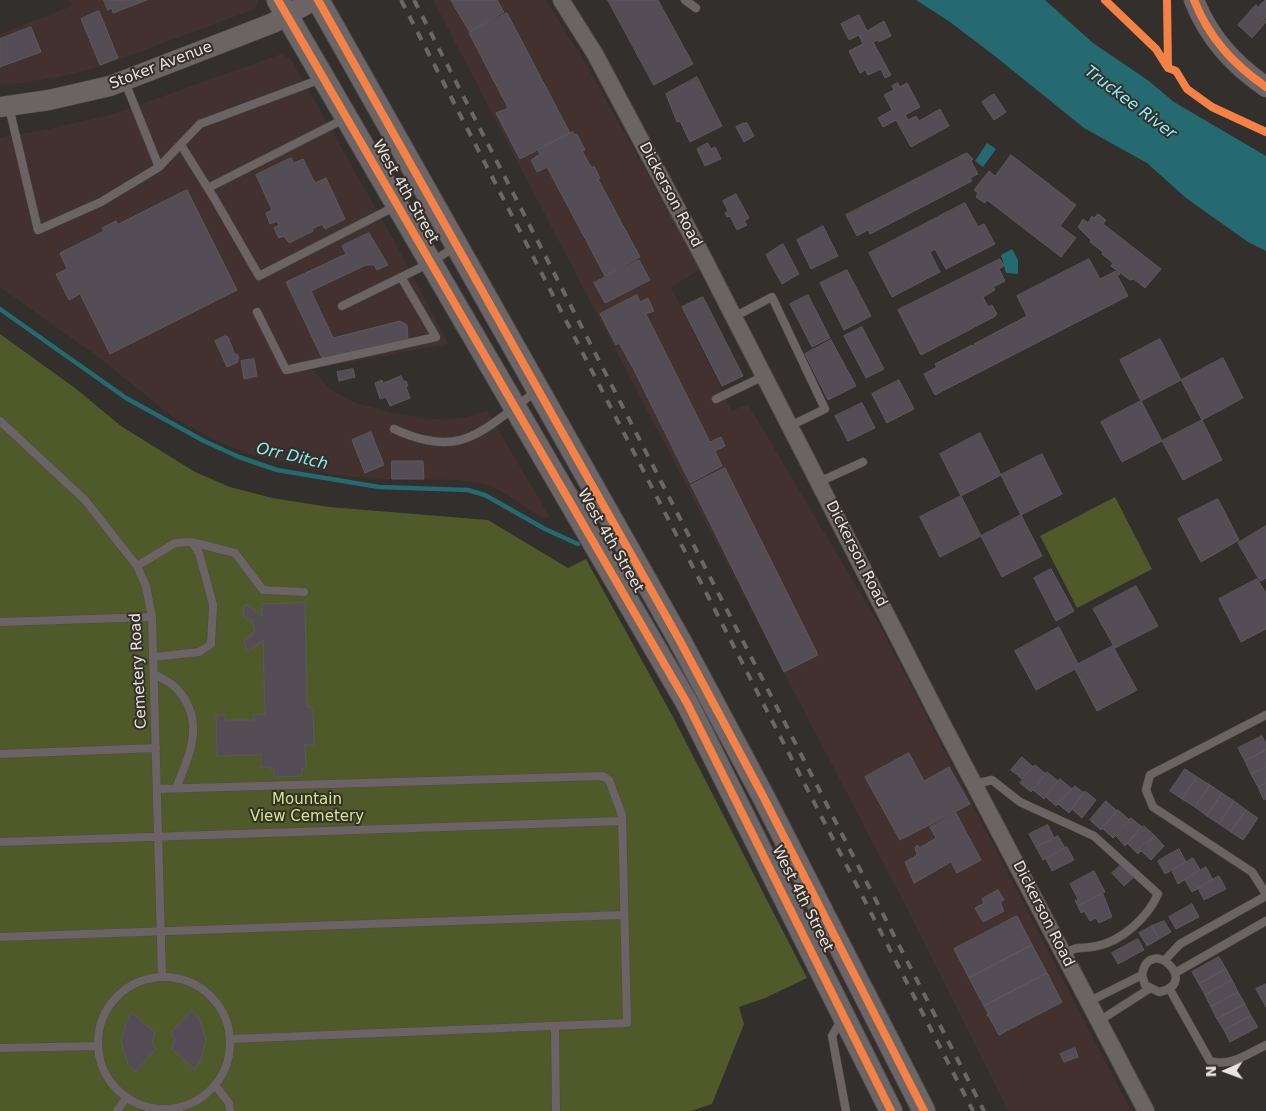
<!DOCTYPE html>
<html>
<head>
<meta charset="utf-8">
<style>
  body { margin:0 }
  #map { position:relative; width:1266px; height:1111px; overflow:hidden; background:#322f2c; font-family:"DejaVu Sans",sans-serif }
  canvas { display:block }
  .north { position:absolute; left:1201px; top:1046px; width:50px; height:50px; -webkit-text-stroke:4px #352e29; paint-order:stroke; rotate:268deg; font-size:14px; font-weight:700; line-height:20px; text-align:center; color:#ebe6e2 }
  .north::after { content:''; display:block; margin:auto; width:18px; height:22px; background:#ebe6e2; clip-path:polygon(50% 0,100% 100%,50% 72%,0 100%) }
</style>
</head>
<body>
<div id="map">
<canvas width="1266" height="1111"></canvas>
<div class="north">N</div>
</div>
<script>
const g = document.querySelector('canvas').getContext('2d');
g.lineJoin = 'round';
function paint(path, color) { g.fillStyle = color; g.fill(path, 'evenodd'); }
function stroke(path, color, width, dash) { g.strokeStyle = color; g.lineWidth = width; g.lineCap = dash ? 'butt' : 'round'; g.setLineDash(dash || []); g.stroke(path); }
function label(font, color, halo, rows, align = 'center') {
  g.font = font + ' "DejaVu Sans",sans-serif'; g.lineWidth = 4; g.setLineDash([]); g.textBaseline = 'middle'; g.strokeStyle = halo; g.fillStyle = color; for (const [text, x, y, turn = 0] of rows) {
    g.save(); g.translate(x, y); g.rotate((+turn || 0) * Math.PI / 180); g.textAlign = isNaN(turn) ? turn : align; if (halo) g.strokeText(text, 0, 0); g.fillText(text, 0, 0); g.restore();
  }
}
paint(new Path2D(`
  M69,0H257L258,2L255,9L250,11L99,67L55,78L0,86V34L72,6Z
  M433,0H546L582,57L701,269L671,287L732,411L748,404L880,626L1131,1111H1008L902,899Z
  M281,54L291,59L386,226L449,344L312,369L329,388L353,402L388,412L431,419L462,418L487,411L550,517L545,519L492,486L479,483L458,480L375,479L331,474L249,454L217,441L174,418L102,360L0,287V137L44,130L113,114Z`), '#42312f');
paint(new Path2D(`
  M0,334L75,388L121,426L195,472L230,487L272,498L329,507L488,520L568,568L586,559L673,717L807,978L765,998L739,1007L744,1024L712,1104L691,1111H0Z
  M1115,497L1152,569L1077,608L1040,536Z`), '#4f5929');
paint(new Path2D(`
  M916,0H1045L1093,43L1149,81L1174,102L1266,156V251L1248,242L1186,198L1147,163L1084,128L996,57L950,22Z
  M987,143L996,149L983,167L975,161Z
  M1012,249L1018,260V274L1006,273L1001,255Z`), '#246a70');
stroke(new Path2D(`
  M0,309L126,398L204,441L239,457L277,470L379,487L468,490L485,495L545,529L578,544`), '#246a70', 4.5);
const building = new Path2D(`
  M104,0H147L113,13L112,8L108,10Z
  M451,0H497L504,12L470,32Z
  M608,0H658L693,64L654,85Z
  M1266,0V19L1258,7Z
  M1256,5L1266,22L1252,38L1238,25Z
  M99,11L118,58L100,65L81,19Z
  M507,13L570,133L520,159L496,113L508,108L469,33Z
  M859,15L867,31L884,21L891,36L879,42L878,40L873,42L891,75L885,78L881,69L868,75L865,70L860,73L849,51L863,44L859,35L849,40L841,24Z
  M31,27L41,52L0,67V39Z
  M697,77L722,126L690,142L680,121L677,122L666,94Z
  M898,83L900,87L907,83L920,107L905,115L908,120L916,116L919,121L940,109L949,126L911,147L896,120L883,127L878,118L892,110L884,95L894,90L892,86Z
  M994,94L1006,112L994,120L982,102Z
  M744,123H747L754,136L744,142L736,127Z
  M573,132L574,135L577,134L585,150L582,151L592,168L594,166L600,178L598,179L640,257L605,276L547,167L537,172L531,160L540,154L538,151Z
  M708,143L711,149L715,147L721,159L705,166L697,149Z
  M967,153L973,159L971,161L978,174L970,178L972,181L870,234L868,230L857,236L846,215Z
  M1011,155L1076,205L1060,226L1076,238L1061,257L987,200L985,203L976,197L978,193L974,190L989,171L995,176Z
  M291,158L294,163L303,159L315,183L326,178L345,219L325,229L322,224L312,229L313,231L289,243L284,236L279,238L274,228L279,225L277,221L270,224L266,213L272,210L256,175Z
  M187,190L237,290L110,354L80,294L69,300L56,274L67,269L60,253L104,231L102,228L116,221L118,224Z
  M736,194L749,218L744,221L747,225L737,230L730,216L727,217L725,213L728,211L723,201Z
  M965,203L978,227L984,224L995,244L946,269L935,249L930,252L940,272L892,297L869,253Z
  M1098,214L1106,220L1103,224L1161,269L1145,288L1134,279L1130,280L1111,266L1113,263L1102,254L1103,252L1090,242L1091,240L1078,227L1083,219L1088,223L1092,216L1094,218Z
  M823,226L838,256L811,269L797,240Z
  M369,233L388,265L377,270L374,265H366L311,291L333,338L400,321L407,325L408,339L323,360L286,282L346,254L342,246Z
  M783,244L799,274L782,284L766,255Z
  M1000,259L1004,266L999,269L1005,281L993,287L995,290L983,297L988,307L992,305L997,314L994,317L921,355L898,310Z
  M1089,259L1100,279L1116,271L1120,274L1117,275L1128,296L935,395L924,374L937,367L935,364L972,345L975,348L974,344L1027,316L1017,296Z
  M639,260L650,280L605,303L594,283Z
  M847,270L871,316L844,330L820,283Z
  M637,295L640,302L648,298L654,311L646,314L710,442L721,437L725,446L715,451L722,466L690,483L633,368L619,343L616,345L600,314Z
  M808,295L830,338L812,347L790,304Z
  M703,297L743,376L722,386L682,307Z
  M862,327L884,369L866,378L844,336Z
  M225,336L228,337L235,355L237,354L239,358L237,360L238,362L227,367L215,341Z
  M1160,339L1181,380L1141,401L1120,360Z
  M831,340L856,386L828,400L805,354Z
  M1223,358L1243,398L1202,420L1181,380Z
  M254,359L257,376L244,379L241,361Z
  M353,369L355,377L339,381L337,372Z
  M401,376L404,382L406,381L408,386L406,387L410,398L390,406L386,397L380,399L375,383L382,380L383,383Z
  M899,380L914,409L887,423L872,394Z
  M1141,401L1162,441L1122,462L1101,422Z
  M862,403L875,428L848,441L835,416Z
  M1202,420L1222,460L1183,480L1162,441Z
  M371,432L384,465L365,473L352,440Z
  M980,433L1001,475L961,496L940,454Z
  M1042,454L1062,494L1021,515L1001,475Z
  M392,461H423L424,479H392Z
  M725,468L818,655L784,672L691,485Z
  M961,496L981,536L940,557L920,517Z
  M1218,499L1239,540L1201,562L1178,519Z
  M1021,515L1042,556L1002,577L981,536Z
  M1266,526V578L1260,581L1238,543Z
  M1051,569L1074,611L1056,621L1034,578Z
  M1257,579L1266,593V629L1241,642L1219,599Z
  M1136,586L1158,626L1115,648L1093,609Z
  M305,603L307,707H313L314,745H305L306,768L302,769V776L274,777V769H270V767H259L261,766V755L217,756L216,715H225V720H254V714H265L263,640L249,651L246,650L244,640L252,636L255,629L251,620L243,616L244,606L247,605L262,616V604Z
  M1059,627L1078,664L1075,669L1036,690L1015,651Z
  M1113,646L1137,690L1097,711L1075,669L1078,664Z
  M1262,736L1266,743V750L1245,761L1238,748Z
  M1266,750V767L1251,774L1245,761Z
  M909,753L924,781L949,767L970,804L900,840L865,777Z
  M1022,757L1033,767L1022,779L1011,770Z
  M1035,765L1046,774L1031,792L1020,783Z
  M1266,767V783L1258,787L1251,774Z
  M1185,769L1197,777L1182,799L1170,791Z
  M1047,772L1058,781L1044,799L1033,790Z
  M1197,777L1210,785L1195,807L1182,799Z
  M1060,779L1072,789L1056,806L1046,797Z
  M1266,783V799L1264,800L1258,787Z
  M1210,785L1222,793L1207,816L1195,807Z
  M1075,786L1084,793L1069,813L1058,804Z
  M1085,791L1096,800L1082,818L1072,809Z
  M1222,793L1234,801L1219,824L1207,816Z
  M1106,801L1117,811L1101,830L1090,820Z
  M1234,801L1246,810L1231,832L1219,824Z
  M1118,810L1130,820L1113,838L1102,828Z
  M1246,810L1258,818L1243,840L1231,832Z
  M956,813L981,860L957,873L951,862L914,883L905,862L917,855L915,847L918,845L919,848L936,838L930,827Z
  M1131,818L1142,827L1125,846L1115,835Z
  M1048,825L1054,838L1036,847L1029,834Z
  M1144,826L1155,836L1138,854L1127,843Z
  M1058,836L1065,848L1043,860L1036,847Z
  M1155,836L1164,846L1151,860L1140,850Z
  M1067,847L1074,860L1052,871L1046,859Z
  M1179,849L1186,862L1165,874L1158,861Z
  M1193,858L1200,870L1178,884L1172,871Z
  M1122,864L1134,877L1124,886L1112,873Z
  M1206,867L1213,880L1192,892L1185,880Z
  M1094,871L1105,892L1078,906L1075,901L1078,899L1070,884Z
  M1219,876L1226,889L1204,900L1198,888Z
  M998,890L1004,900L1000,902L1004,911L983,922L975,908L984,903L982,899Z
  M1103,894L1112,917L1099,923L1096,918L1090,921L1084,911L1081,913L1078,906Z
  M1192,904L1199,917L1176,929L1169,917Z
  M1017,916L1032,945L969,978L954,949Z
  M1164,921L1171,932L1159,939L1152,926Z
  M1152,926L1159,939L1147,946L1139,933Z
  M1138,939L1144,950L1118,964L1112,953Z
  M1032,945L1047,973L984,1006L969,978Z
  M1219,957L1226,969L1199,984L1192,972Z
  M1226,969L1232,980L1205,995L1199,984Z
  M1047,973L1062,1002L999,1035L988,1015L987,1016L988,1013L984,1006Z
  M1232,980L1238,992L1211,1007L1205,995Z
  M1266,984V1007L1256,989Z
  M1238,992L1245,1004L1217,1019L1211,1007Z
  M1245,1004L1251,1016L1224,1030L1217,1019Z
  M192,1010L199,1018L206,1040L201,1060L195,1070L172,1049L175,1039L171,1033Z
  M132,1012L155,1033L152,1043L156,1049L135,1072L128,1064L121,1042L126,1022Z
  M1251,1016L1258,1027L1230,1042L1224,1030Z
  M1075,1048L1078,1057L1064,1062L1060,1054Z`);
paint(building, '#544d56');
stroke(building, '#5b595a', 1);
const service = new Path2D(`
  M685,0L696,8
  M125,82L159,167
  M9,107L38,230L101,202L159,167L200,124L321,79
  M181,145L214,198L259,276L396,206
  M208,188L344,119
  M342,306L430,263L455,247
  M257,312L286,370L436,337L401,277
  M734,317L772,297L825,409L790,426
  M716,399L764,376
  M0,421L85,500L137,566L146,586L152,617L162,977
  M394,429C464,461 482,429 537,391
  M819,482L863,462
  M192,542L235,553L263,590L304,592
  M137,566L175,543L192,542L199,553L213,605L211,644L199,652L153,657
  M0,622L152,617
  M154,674C161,678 171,682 177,689C206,721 190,754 176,788
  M1266,715L1150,775L1146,790L1153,807L1252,872L1266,894
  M0,754L156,748
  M975,784L992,780L1020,802L1094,836L1158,894C1148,917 1122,941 1097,946C1081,950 1080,944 1064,954
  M157,789L602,776L609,780L622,815L627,1023L230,1039
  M0,842L622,821
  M0,937L624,915
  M1165,960L1180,944L1266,896
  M1175,973L1266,921
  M98 1043a66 66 0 1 1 132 0a66 66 0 1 1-132 0Z
  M1169,988L1210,1061C1231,1067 1247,1054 1266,1045
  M1088,1002L1142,975C1149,933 1202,984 1159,992L1145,985L1142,975
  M842,1019L832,1036L846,1111
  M1099,1021L1149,989
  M555,1026L556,1111
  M0,1048L98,1046
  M215,1085L229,1103L230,1111
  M117,1111L127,1097`);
const minor = new Path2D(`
  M561,0L595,54L703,257L943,725L1146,1111`);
const tertiary = new Path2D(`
  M1194,0C1209,38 1233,64 1266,87
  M0,107L49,100L110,86L273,23L314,0`);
const secondary = new Path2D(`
  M278,0L687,703L891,1111
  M318,0L680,641L764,798L924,1111`);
stroke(service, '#4f4c4a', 9);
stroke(minor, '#4f4c4a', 18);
stroke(tertiary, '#4f4c4a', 21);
stroke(secondary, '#4f4c4a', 24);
stroke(new Path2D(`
  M1105,0L1156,49L1168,68L1176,71L1187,89L1212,107L1266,132
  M1167,0L1168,66`), '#6c6666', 2.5, [5, 2.5]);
stroke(service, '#6c6364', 8);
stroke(minor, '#6c6364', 16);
stroke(tertiary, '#6c6364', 20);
stroke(secondary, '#6e6567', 22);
stroke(new Path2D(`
  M401,0L973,1111
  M414,0L984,1111`), '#6c6666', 4, [9, 9]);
stroke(new Path2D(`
  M278,0L687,703L891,1111
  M318,0L680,641L764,798L924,1111
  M1105,0L1156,49L1168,68L1176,71L1187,89L1212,107L1266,132
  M1167,0L1168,67
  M1194,0C1209,38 1233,64 1266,87`), '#f48246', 8);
label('15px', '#ebe6e2', '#352e29', [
  ["Stoker Avenue",161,66,-21],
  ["West 4th Street",405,192,60],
  ["Dickerson Road",670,195,62],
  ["West 4th Street",610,541,60],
  ["Dickerson Road",856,554,63],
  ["Cemetery Road",139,671,-93],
  ["West 4th Street",802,899,63],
  ["Dickerson Road",1043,914,63]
]);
label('15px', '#d1e98b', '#352e29', [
  ["Mountain",307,800],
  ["View Cemetery",307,817]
]);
label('italic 16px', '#87eff8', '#352e29', [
  ["Truckee River",1130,103,37],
  ["Orr Ditch",292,457,13]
]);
</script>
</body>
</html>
